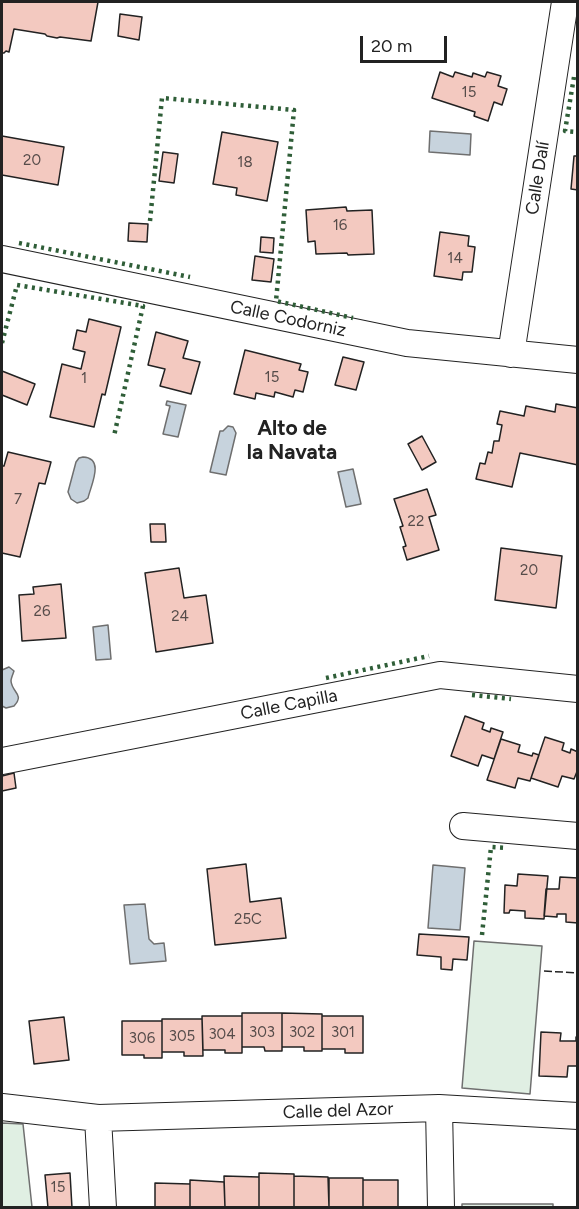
<!DOCTYPE html>
<html>
<head>
<meta charset="utf-8">
<style>
  body { margin:0 }
  #map { position:relative; width:579px; height:1209px; overflow:hidden; background:#fff; font-family:Figtree,sans-serif }
  canvas { display:block }
  .frame { position:absolute; inset:0; border:3px solid #222; pointer-events:none }
  .scale { position:absolute; left:360px; top:36px; width:87px; height:27px; box-sizing:border-box; border:3px solid #222; border-top:0; padding-left:8px; font-size:18px; line-height:21px; white-space:nowrap; color:#222; -webkit-text-stroke:4px #fff; paint-order:stroke }
</style>
</head>
<body>
<div id="map">
<canvas width="579" height="1209"></canvas>
<div class="frame"></div>
<div class="scale">20 m</div>
</div>
<script>
const g = document.querySelector('canvas').getContext('2d');
g.lineJoin = 'round';
function paint(path, color) { g.fillStyle = color; g.fill(path, 'evenodd'); }
function stroke(path, color, width, dash) { g.strokeStyle = color; g.lineWidth = width; g.lineCap = dash ? 'butt' : 'round'; g.setLineDash(dash || []); g.stroke(path); }
function label(font, color, halo, rows, align = 'center') {
  g.font = font + ' Figtree,sans-serif'; g.lineWidth = 4.5; g.setLineDash([]); g.textBaseline = 'middle'; g.strokeStyle = halo; g.fillStyle = color; for (const [text, x, y, turn = 0] of rows) {
    g.save(); g.translate(x, y); g.rotate((+turn || 0) * Math.PI / 180); g.textAlign = isNaN(turn) ? turn : align; if (halo) g.strokeText(text, 0, 0); g.fillText(text, 0, 0); g.restore();
  }
}
const green = new Path2D(`
  M474,941L542,946L530,1094L462,1088Z
  M2,1123L23,1124L32,1207H2Z
  M462,1204H553V1207L462,1208Z`);
paint(green, '#e0efe3');
stroke(green, '#6f6f6f', 1.5);
const water = new Path2D(`
  M430,131L471,134L470,155L429,152Z
  M167,401L186,405L178,437L163,434L170,406L166,405Z
  M228,426L233,427L236,433L226,475L210,472L220,431H223Z
  M83,457C105,458 91,485 88,498L84,501L77,503L71,499L68,492L76,462L79,458Z
  M353,469L361,504L346,507L338,472Z
  M108,625L111,659L96,660L93,627Z
  M9,667L14,671C13,674 11,678 11,681C12,693 25,694 14,706L6,708L2,706V670Z
  M433,865L465,868L460,930L428,928Z
  M145,904L149,939L154,944L164,943L166,961L130,964L124,905Z`);
paint(water, '#c7d3dd');
stroke(water, '#6f6f6f', 1.5);
const building = new Path2D(`
  M2,2H98L91,41L60,37L57,38L47,36L45,34L14,29L9,52L6,51L4,53H2Z
  M120,14L142,17L139,40L118,36Z
  M440,72L453,77L455,72L472,77L473,73L485,77L487,72L501,76L498,86L507,89L502,105L494,102L488,121L474,116L475,112L432,98Z
  M222,132L278,142L267,201L236,195L237,188L213,184Z
  M2,136L64,147L58,185L2,175Z
  M163,152L178,154L174,183L159,181Z
  M574,156H578V190L571,189Z
  M346,207L347,211L372,210L374,254L348,255L347,253L316,254L315,241L308,242L306,210Z
  M129,223L148,224L147,242L128,241Z
  M440,232L469,236L468,246L475,247L472,272H463L462,280L434,276Z
  M261,237L274,238L273,253L260,252Z
  M255,256L274,259L271,282L252,280Z
  M89,319L121,327L105,395L102,394L94,427L50,417L62,364L81,369L85,352L73,349L77,330L86,332Z
  M156,332L188,341L183,358L200,362L191,394L160,386L165,369L148,365Z
  M245,350L301,364L299,370L308,372L303,392L295,390L293,397L275,392L274,397L256,393L255,399L234,394Z
  M343,357L364,362L356,390L335,385Z
  M2,371L35,384L27,405L2,395Z
  M556,404L578,408V465L520,453L512,487L476,479L480,463L485,464L488,452L492,453L494,441H499L502,425L497,424L500,411L524,416L526,406L555,412Z
  M422,436L436,462L422,470L408,444Z
  M8,452L51,462L45,484L39,483L20,557L2,553V466H4Z
  M427,489L436,515L429,517L439,550L407,560L403,547L406,546L400,527L403,526L394,499Z
  M150,524H165L166,542H151Z
  M501,548L562,556L556,608L495,600Z
  M179,568L184,598L206,595L213,643L156,652L145,573Z
  M61,584L66,638L22,641L19,595L34,594L33,587Z
  M465,716L484,723L482,729L490,732L491,728L503,732L494,759L482,755L478,766L451,756Z
  M545,737L564,743L562,750L570,753L571,749L578,752V769L574,779L562,776L558,787L531,778Z
  M501,739L520,745L518,752L532,756L533,753L539,755L530,781L518,778L515,788L487,780Z
  M14,773L16,788L2,791V776Z
  M246,864L250,902L281,898L286,938L215,945L207,869Z
  M518,874L548,876L544,919L525,918V911L510,910L509,913H504L505,885L517,886Z
  M560,877L578,878V923L566,922V914H557V917L544,916L546,889H559Z
  M419,934L469,937L467,960L453,959L452,970L441,969V957L417,955Z
  M242,1013H282V1051H265L264,1047H242Z
  M282,1013L322,1014V1051H304V1047H282Z
  M202,1016H242V1053H225V1050H203Z
  M322,1016H363V1053H345V1049H322Z
  M64,1017L69,1060L34,1064L29,1021Z
  M162,1019H202L203,1056H184V1052H162Z
  M122,1021H162V1058H144V1055H122Z
  M541,1032L561,1033L560,1041H576V1037L578,1038V1066H568L567,1077L539,1076Z
  M70,1173L72,1208H48L45,1175Z
  M259,1173L294,1174V1208H259Z
  M224,1176L259,1177V1208H225Z
  M294,1176L328,1177L329,1208H294Z
  M329,1178H363V1208H329Z
  M190,1180L224,1182L225,1208H190Z
  M363,1180H398V1208H363Z
  M155,1183L190,1184V1208H155Z`);
paint(building, '#f3c9c0');
stroke(building, '#222', 1.5);
const street = new Path2D(`
  M2,259L407,343L578,360
  M511,354L565,2
  M2,761L440,675L578,689
  M463,826L578,836
  M2,1107L98,1118L439,1108L578,1116
  M439,1108L441,1208
  M98,1118L103,1208`);
stroke(street, '#222', 28);
stroke(street, '#fff', 26);
stroke(new Path2D(`
  M574,77L565,131L578,132
  M150,221L162,98L294,110L276,301L353,318
  M19,243L190,277
  M2,343L17,285L143,306L114,436
  M326,678L429,656
  M472,695L511,699
  M482,935L491,847L507,848`), '#2f5e38', 4.5, [3, 4.5]);
stroke(new Path2D(`
  M544,971L578,973`), '#222', 1.5, [8, 3]);
label('15px', '#564c4a', null, [
  ["15",469,93],
  ["20",32,161],
  ["18",245,163],
  ["16",340,226],
  ["14",455,259],
  ["15",272,378],
  ["1",84,379],
  ["7",18,500],
  ["22",416,522],
  ["20",529,571],
  ["26",42,612],
  ["24",180,617],
  ["25C",248,920],
  ["303",262,1033],
  ["302",302,1033],
  ["301",343,1033],
  ["304",222,1035],
  ["305",182,1037],
  ["306",142,1039],
  ["15",58,1188]
]);
label('18px', '#222', '#fff', [
  ["Calle Dalí",538,178,-81],
  ["Calle Codorniz",288,319,12],
  ["Calle Capilla",289,705,-11],
  ["Calle del Azor",338,1111,-2]
]);
label('bold 21px', '#222', '#fff', [
  ["Alto de",292,429],
  ["la Navata",292,453]
]);
</script>
</body>
</html>
